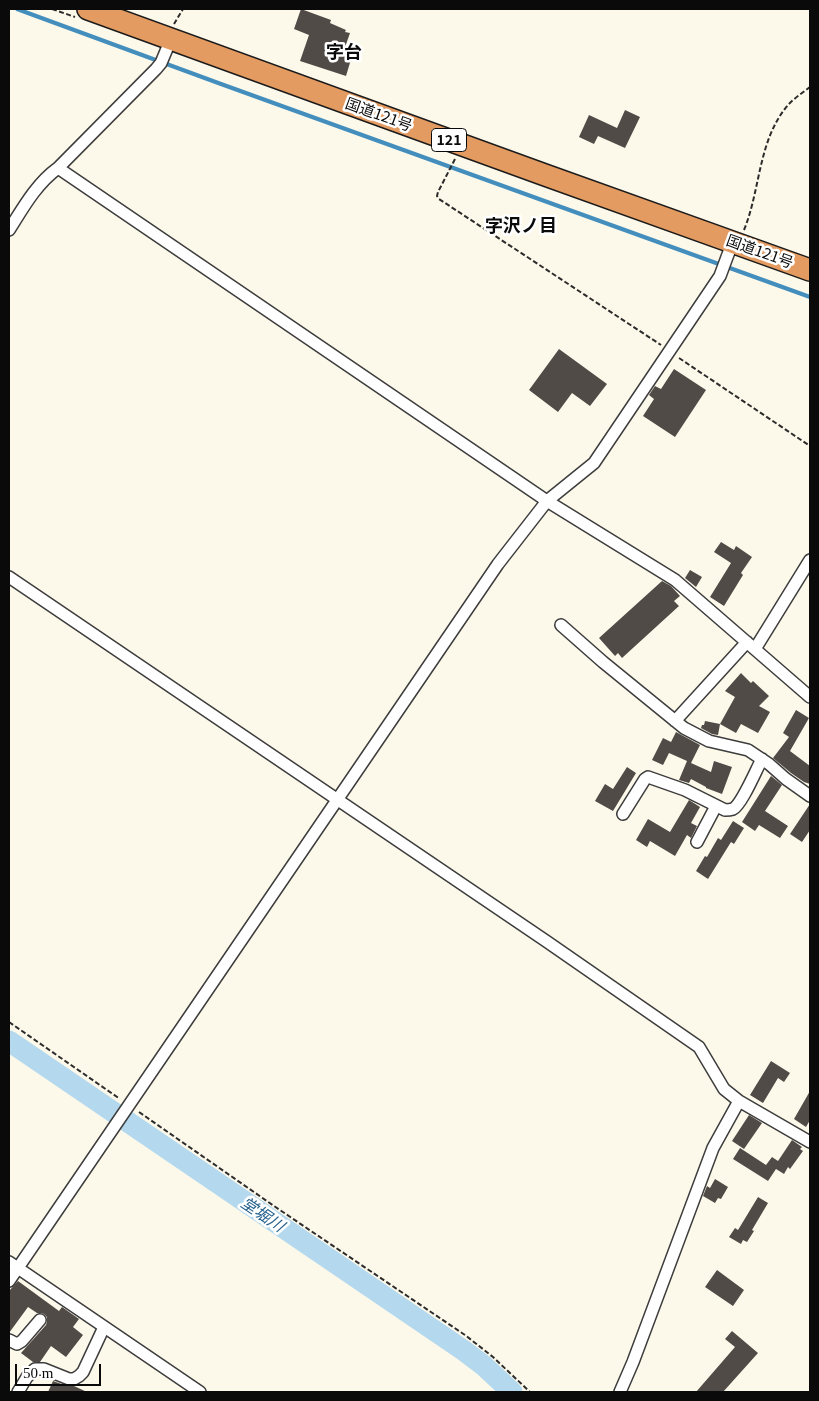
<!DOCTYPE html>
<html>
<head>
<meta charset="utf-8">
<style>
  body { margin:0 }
  #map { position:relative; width:819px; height:1401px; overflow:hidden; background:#fdf9ea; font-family:Georgia,serif }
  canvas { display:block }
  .frame { position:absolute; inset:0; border:10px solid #0a0a0a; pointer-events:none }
  .scale { position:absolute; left:15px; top:1364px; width:86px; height:22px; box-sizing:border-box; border:2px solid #0a0a0a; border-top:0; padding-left:6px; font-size:15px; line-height:18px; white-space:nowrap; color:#0a0a0a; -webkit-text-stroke:4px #fff; paint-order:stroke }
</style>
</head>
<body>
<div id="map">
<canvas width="819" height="1401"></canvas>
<div class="frame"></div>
<div class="scale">50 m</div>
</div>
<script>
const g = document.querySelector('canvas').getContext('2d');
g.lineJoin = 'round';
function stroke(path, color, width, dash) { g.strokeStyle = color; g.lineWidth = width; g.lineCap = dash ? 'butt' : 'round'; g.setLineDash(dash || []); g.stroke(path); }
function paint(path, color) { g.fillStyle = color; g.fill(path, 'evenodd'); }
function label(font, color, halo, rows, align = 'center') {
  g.font = font + ' Georgia,"Noto Sans JP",serif'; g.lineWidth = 5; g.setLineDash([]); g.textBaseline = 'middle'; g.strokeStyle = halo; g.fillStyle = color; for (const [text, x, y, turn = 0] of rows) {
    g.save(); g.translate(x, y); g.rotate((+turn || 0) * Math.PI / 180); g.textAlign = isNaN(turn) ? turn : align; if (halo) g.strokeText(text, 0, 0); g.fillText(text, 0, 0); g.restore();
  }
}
stroke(new Path2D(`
  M17,9L221,84L810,297`), '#438ebd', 4);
stroke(new Path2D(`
  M9,1041L463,1350L483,1365L512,1392`), '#b4d9ee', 21);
paint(new Path2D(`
  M301,9L331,20L330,23L346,30L345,32L350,33L343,53L352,56L346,76L300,61L309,35L294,29Z
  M625,110L640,117L625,148L598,136L594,144L579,137L589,115L617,128Z
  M559,349L607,384L590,406L572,393L558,412L529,390Z
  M674,369L706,390L675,437L643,416L654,399L649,395L655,386L661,389Z
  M721,542L734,550L736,546L752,557L741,573L743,575L724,606L710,597L731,563L714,552Z
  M690,570L702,577L696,587L685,578Z
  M662,581L671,586L680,596L674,601L679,606L622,658L618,653L615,656L599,638Z
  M741,673L751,683L753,681L769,696L759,706L770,712L758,733L741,724L736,733L720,724L718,735L712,734L701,728L702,725H704L705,721L720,724L735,697L725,691Z
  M796,710L809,718L790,751L810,766V784L804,782L791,773L773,758L789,737L783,733Z
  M676,732L700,745L691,763L711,772L714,761L732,767L722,794L706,788V787L691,779L689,783L679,780L687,761L669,753L663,765L652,760L663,738L671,742Z
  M627,767L636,773L613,811L595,801L605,784L613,789Z
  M771,776L782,785L765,811L788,826L780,838L759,825L755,831L742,822Z
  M689,800L700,807L691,823L697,826L691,838L687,835L675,856L650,841L647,847L636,840L648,819L670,832Z
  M810,804V830L802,842L790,834Z
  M733,821L744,828L734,844L731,842L708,879L696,871L705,856L707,857L718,838L721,840Z
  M771,1061L790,1073L784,1082L778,1078L763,1103L750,1095Z
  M810,1091V1120L806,1127L794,1119Z
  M749,1115L762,1123L744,1149L732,1141Z
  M792,1140L802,1147L800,1149L803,1151L790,1169L788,1167L784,1174L776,1169L768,1181L733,1159L740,1148L766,1165L772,1157L778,1161Z
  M715,1179L728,1187L721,1199L718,1198L715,1203L703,1196L707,1186L710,1188Z
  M758,1197L768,1203L752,1230L754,1231L747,1242L743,1240L741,1244L729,1237L735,1228L738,1230Z
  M717,1270L744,1290L733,1306L705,1287Z
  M18,1281L59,1311L62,1307L79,1319L73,1327L83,1335L66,1357L51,1346L40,1362H33L21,1353L46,1325L47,1321V1317L44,1314L41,1313H37L28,1307L9,1333V1291Z
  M732,1331L758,1353L723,1392H696L735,1347L725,1339Z
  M53,1381L67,1386H74L87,1392H48Z`), '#514b48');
const street = new Path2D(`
  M58,168L547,501L675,580L810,697
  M9,230C23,208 36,184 58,168L156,69L161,63L171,39
  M9,577L546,941L699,1047L724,1089L739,1101L810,1142
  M561,625L603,662L684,728L709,741L748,750L769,764L786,779L810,796
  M755,649L810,560
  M675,721L747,642
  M623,814L645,779L648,777L685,790L725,810C729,810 730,810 733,809C742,804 756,770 762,759
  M697,842L716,806
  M9,1262L200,1392
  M9,1281L498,564L547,501L594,463L720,276L733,241
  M9,1340L17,1344L22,1341L40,1320
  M18,1392L27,1377L35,1369H44L69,1379H74L79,1376L83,1372L104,1327
  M620,1392L633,1362L713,1148L739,1101`);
const highway = new Path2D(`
  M88,9L545,175L810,270`);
stroke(street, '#3d3d3d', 14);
stroke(highway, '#1b1b1b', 24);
stroke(new Path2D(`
  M52,9L75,17
  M174,24L183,9
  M455,159L438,192L437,196L439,199L661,345
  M744,230C760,191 758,145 784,110C791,100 801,94 810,87
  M679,358L810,446
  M9,1022L120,1099
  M139,1112L274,1206L465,1335L493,1357L530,1392`), '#2c2c2c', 2, [5, 2.5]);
stroke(street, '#fff', 11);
stroke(highway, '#e49b61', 21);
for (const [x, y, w] of [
  [449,140,35]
]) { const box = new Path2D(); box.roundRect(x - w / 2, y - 11.5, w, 23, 4); g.fillStyle = '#fff'; g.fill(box); stroke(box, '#0a0a0a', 1); }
label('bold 14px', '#0a0a0a', null, [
  ["121",449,140]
]);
label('15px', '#0a0a0a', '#fff', [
  ["国道121号",379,114,20],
  ["国道121号",760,251,20]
]);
label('italic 16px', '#23608d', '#fff', [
  ["堂堀川",263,1214,34]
]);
label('bold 18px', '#0a0a0a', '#fff', [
  ["字台",344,51],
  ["字沢ノ目",521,225]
]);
</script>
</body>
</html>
